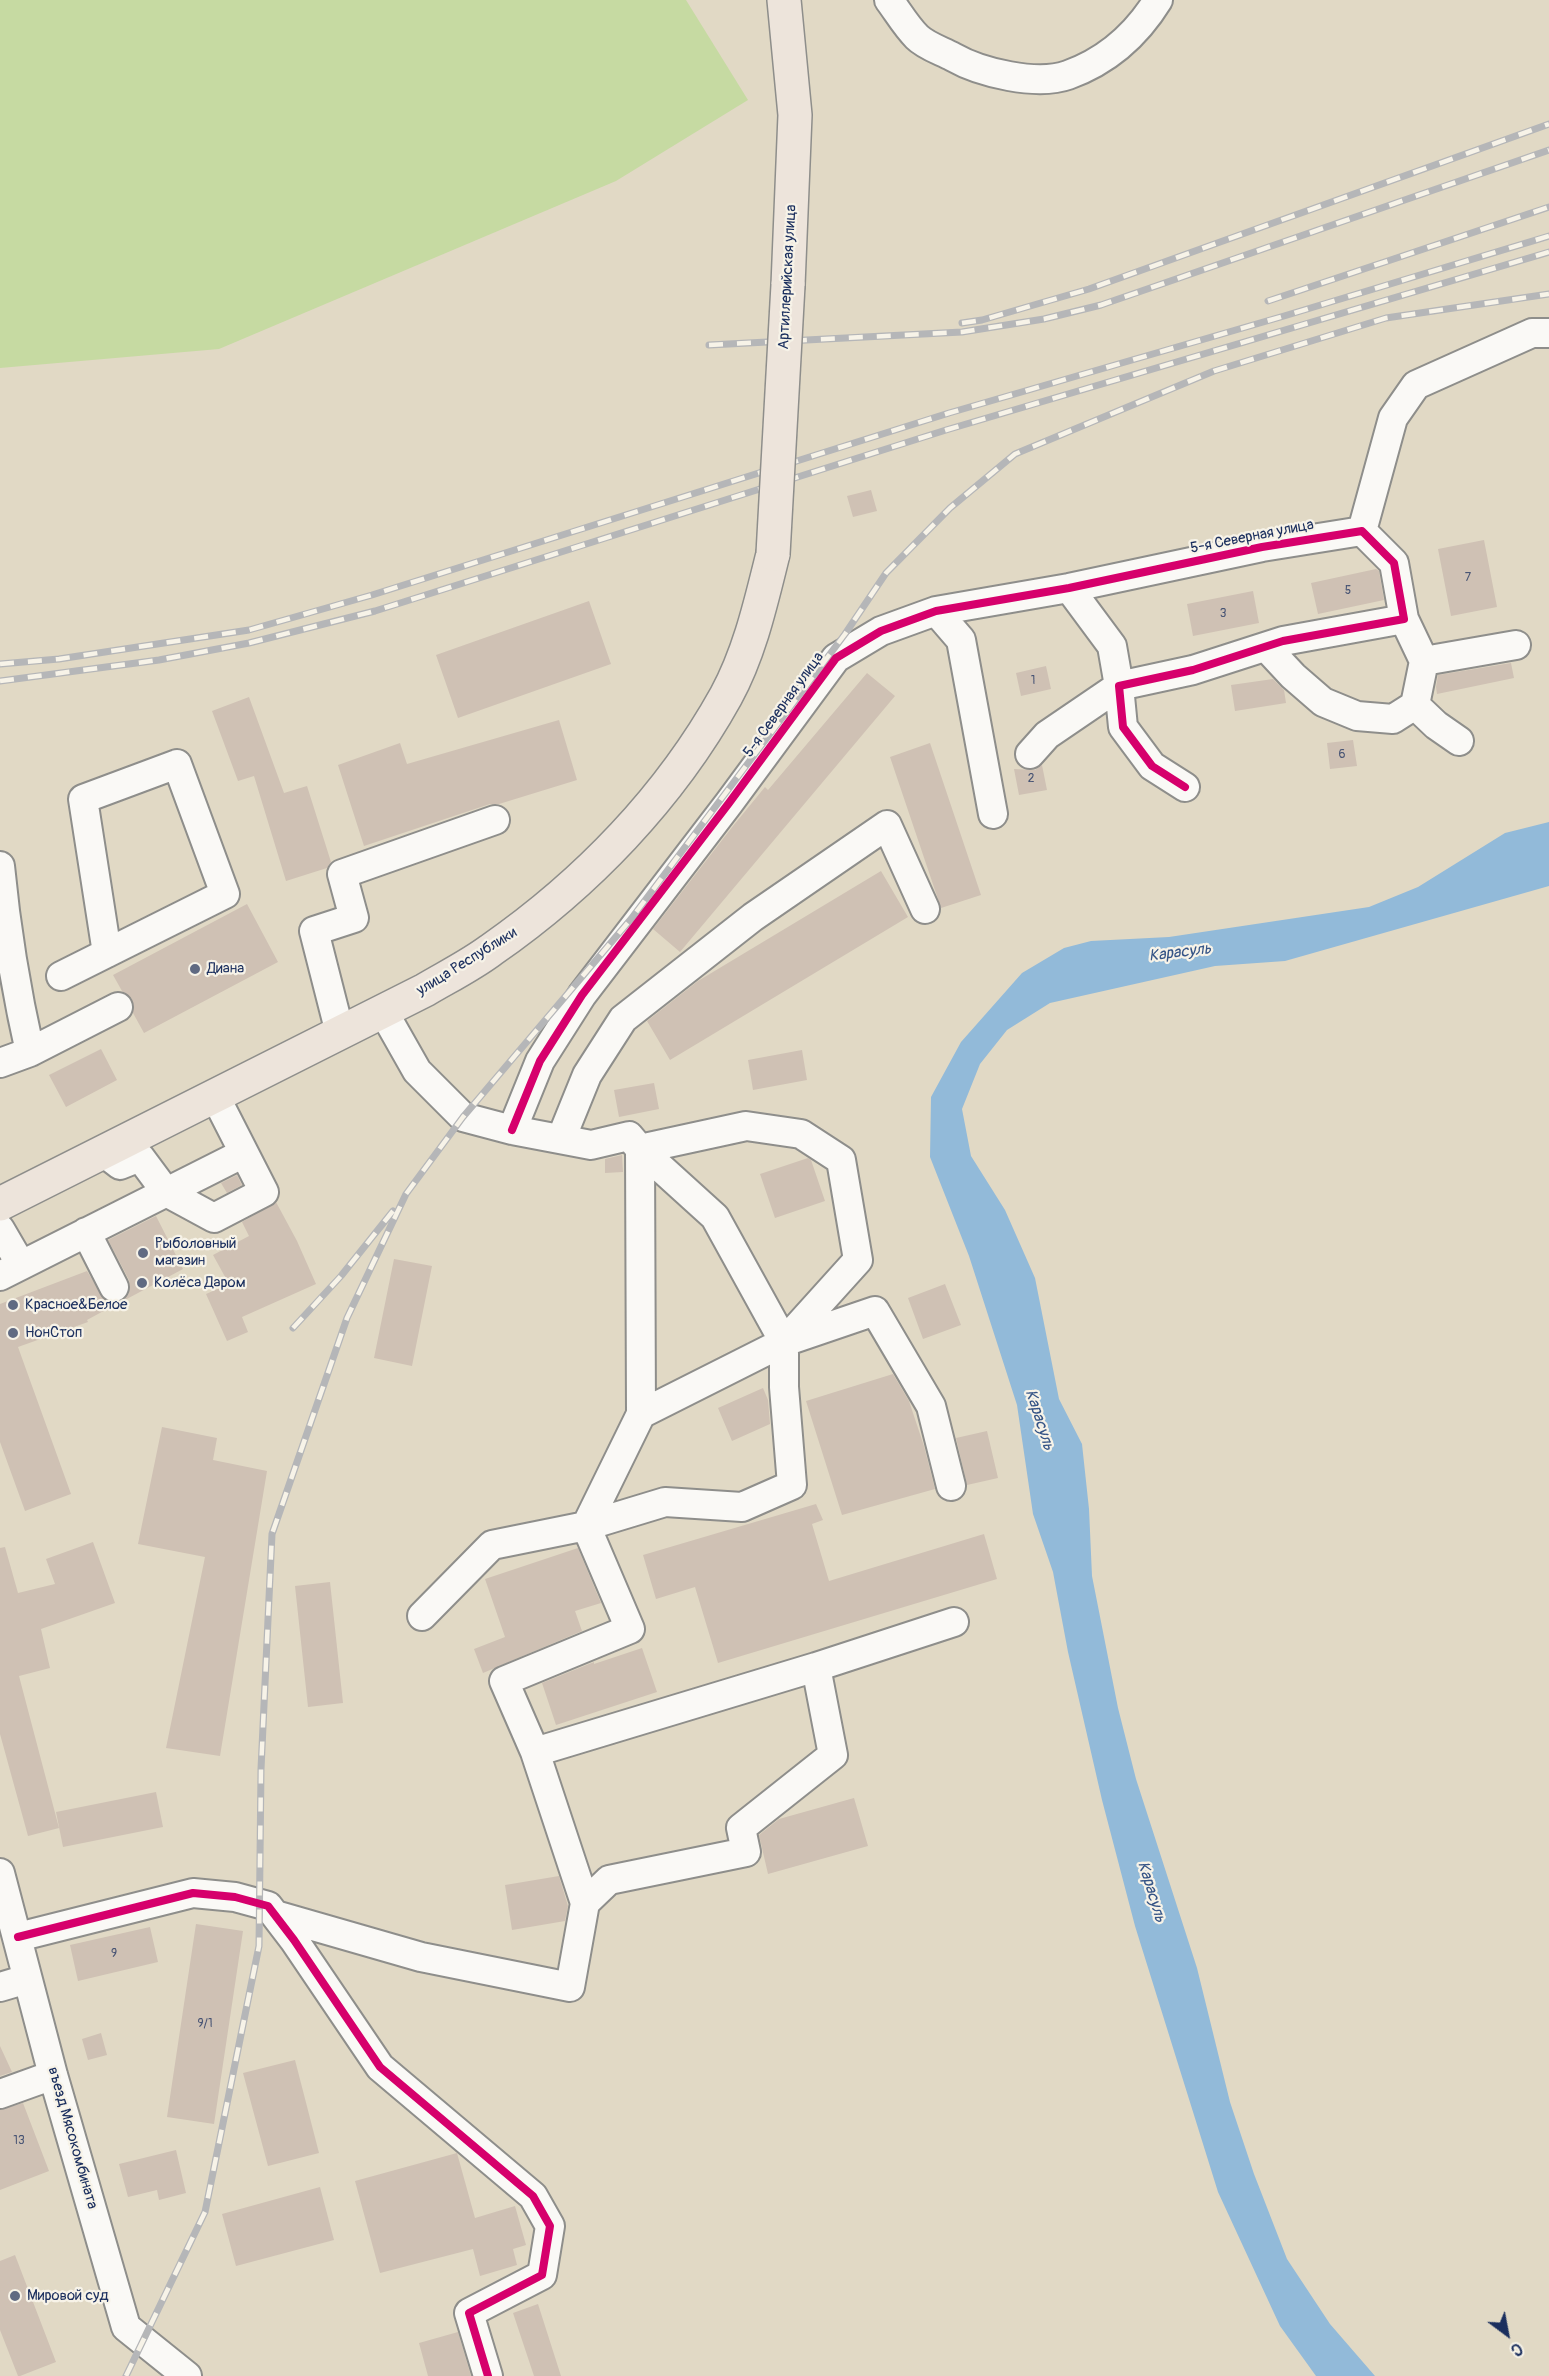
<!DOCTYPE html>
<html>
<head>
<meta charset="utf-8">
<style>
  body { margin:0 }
  #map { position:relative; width:1549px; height:2376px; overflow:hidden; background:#e1d9c5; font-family:Pangolin,sans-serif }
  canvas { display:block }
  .north { position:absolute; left:1477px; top:2304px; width:60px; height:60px; -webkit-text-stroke:4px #f7f3e8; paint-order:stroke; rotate:148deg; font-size:16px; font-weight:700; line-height:24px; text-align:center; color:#1b2f5e }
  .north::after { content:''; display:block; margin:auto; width:21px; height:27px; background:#1b2f5e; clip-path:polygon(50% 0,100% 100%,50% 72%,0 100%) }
</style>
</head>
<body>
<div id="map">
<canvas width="1549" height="2376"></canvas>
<div class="north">С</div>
</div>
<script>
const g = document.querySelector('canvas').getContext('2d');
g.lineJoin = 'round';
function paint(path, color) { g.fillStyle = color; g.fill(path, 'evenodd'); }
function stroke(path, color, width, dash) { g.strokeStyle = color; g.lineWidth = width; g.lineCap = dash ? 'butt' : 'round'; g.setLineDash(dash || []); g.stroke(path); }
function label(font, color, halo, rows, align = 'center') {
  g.font = font + ' Pangolin,sans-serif'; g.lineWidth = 4.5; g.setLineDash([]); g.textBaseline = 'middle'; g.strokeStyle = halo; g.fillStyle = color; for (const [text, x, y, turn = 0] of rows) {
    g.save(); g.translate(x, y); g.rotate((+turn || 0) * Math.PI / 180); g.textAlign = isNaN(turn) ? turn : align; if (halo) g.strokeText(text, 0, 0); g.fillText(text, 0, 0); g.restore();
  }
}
paint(new Path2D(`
  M0,0H686L748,100L616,181L219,349L0,368Z`), '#c6daa2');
paint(new Path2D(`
  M1549,822V886L1285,961L1215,966L1050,1003L1007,1030L980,1064L962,1109L971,1156L1005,1210L1035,1278L1059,1399L1082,1444L1089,1509L1092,1576L1118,1708L1136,1779L1197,1968L1230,2102L1254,2174L1287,2259L1330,2324L1375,2376H1316L1280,2326L1218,2192L1135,1926L1102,1800L1068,1652L1053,1572L1033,1514L1017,1405L969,1256L930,1157L931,1097L961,1042L1022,973L1064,948L1091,941L1169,937L1369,907L1418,887L1505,833Z`), '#92bad9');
paint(new Path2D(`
  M871,490L877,511L853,517L847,496Z
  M1484,540L1497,607L1451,616L1438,549Z
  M1376,569L1379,571L1384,600L1318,614L1311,583Z
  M1253,591L1259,623L1193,636L1187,604Z
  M589,601L611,664L458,718L436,655Z
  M1511,663L1514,678L1437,694L1436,687L1438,675Z
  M1046,666L1051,689L1021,696L1016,673Z
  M867,673L895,696L680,952L653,929L733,826L765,787L768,790Z
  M1273,679L1284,690L1286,703L1235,711L1231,685Z
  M249,697L284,793L307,786L331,862L327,868L286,881L254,776L238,781L212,711Z
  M559,720L577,780L499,804H490L364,846L338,765L400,743L407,764Z
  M1353,740L1357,766L1330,769L1327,743Z
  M930,743L981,895L941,908L890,757Z
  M1042,765L1047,790L1019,795L1014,769L1035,770Z
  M881,871L908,917L670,1060L647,1021L698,981Z
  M247,904L278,962L144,1033L133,1013L132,999L122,991L113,975Z
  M101,1049L117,1080L66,1107L49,1075Z
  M802,1050L807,1080L753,1090L748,1060Z
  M654,1083L659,1109L619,1117L614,1090Z
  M622,1155L623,1172L605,1173V1159Z
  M808,1158L811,1160L825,1201L775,1218L760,1174Z
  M237,1175L242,1185L227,1193L221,1183Z
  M276,1202L297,1241L316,1284L242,1317L248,1332L227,1341L206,1294L229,1284L213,1255L249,1236L242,1222Z
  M156,1216L183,1269L123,1301L128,1295L130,1288L129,1280L108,1240Z
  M394,1259L432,1266L412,1366L374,1358Z
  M87,1271L105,1300L113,1303L120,1302L87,1320L88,1322L18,1347L71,1494L25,1511L0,1442V1304Z
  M945,1284L961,1325L923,1339L908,1298Z
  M893,1374L909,1401L924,1446L935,1489L842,1515L806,1401Z
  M763,1388L768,1400L770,1424L732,1441L718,1408Z
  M162,1427L217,1438L213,1460L267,1471L220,1756L166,1748L205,1557L138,1544Z
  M987,1431L998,1478L967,1485L956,1438Z
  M816,1504L823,1520L812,1524L829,1581L984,1534L997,1579L718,1663L695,1587L656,1599L643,1555Z
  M93,1542L115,1603L41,1629L50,1668L19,1676L59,1828L28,1836L0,1734V1548L5,1547L18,1593L55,1584L46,1559Z
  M578,1548L601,1603L575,1611L582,1631L483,1673L474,1649L505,1637L485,1579Z
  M330,1582L343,1703L308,1707L295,1586Z
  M642,1648L657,1692L556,1725L542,1683L594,1662V1664Z
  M156,1792L163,1827L63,1847L56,1812Z
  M854,1798L868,1846L768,1874L759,1835L779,1819Z
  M559,1876L568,1906L565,1921L512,1930L505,1885Z
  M196,1924L243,1931L214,2124L167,2117Z
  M150,1927L158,1962L78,1981L70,1945Z
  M101,2033L107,2055L88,2060L82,2039Z
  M0,2046L12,2072L0,2076Z
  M295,2060L319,2153L268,2166L243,2073Z
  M23,2103L49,2171L0,2190V2110Z
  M176,2150L186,2193L159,2200L157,2190L128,2197L119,2164Z
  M457,2153L475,2218L515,2206L526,2245L513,2249L517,2265L480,2276L473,2249L380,2273L355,2181Z
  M320,2187L334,2240L236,2266L222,2214Z
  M15,2255L56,2362L20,2376H18L0,2330V2261Z
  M538,2304L561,2376H534L513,2313Z
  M458,2332L471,2376H428L419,2343Z`), '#cfc1b4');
const minor = new Path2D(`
  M889,0C898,12 906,26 917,37C926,46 942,51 953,57C981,73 1037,86 1068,75C1107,61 1137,34 1158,0
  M1362,531L1393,418L1416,385L1532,333H1549
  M936,611L961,640L993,814
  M1404,619L1424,661L1415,705L1436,725L1459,741
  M1266,647L1293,676L1323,702L1357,716L1393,719L1415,705
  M1424,661L1516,645
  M1030,754L1047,735L1119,686L1112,646L1069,588
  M1185,787L1152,766L1123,727L1119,686L1193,670L1283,641L1404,619L1394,563L1362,531
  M0,866C6,929 16,990 30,1052L0,1063
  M61,976L225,894L177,764L83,799L107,953
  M383,1011L417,1071L463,1117L512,1130L591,1145L629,1136L640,1149L641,1414
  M340,1033L314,931L354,918L342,874L495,820
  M30,1052L118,1007
  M512,1130L540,1061L582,995L729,803L836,658L881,631L936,611L1069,588L1262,547L1362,531
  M561,1139L587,1075L623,1019L753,917L887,825L925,909
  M103,1152L120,1165L140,1157L166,1192L214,1218L264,1192L215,1096
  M0,1229L21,1265
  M86,1232L114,1287
  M0,1276L244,1153
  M422,1616L492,1545L586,1526L641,1414L784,1342L858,1260L841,1160L801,1134L746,1126L640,1149L715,1217L784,1342
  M816,1667L535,1752L504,1681L630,1629L586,1526L665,1502L742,1507L792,1485L784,1387V1342L875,1311L931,1406L951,1486
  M535,1752L585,1903
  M0,1873L53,2075L126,2327L187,2376
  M275,1915L421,1957L570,1987L585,1903L609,1880L746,1852L741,1828L833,1755L816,1667L954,1622
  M18,1937L193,1893L235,1897L268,1906L294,1940L380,2067L533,2196L550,2226L542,2275L469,2313L488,2376
  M0,1987L27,1979
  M0,2094L53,2075`);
const major = new Path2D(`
  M784,0L795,115L788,285
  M0,1204L425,990C447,977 471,965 491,950C586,884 670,797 726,696C750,652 761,602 773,554`);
stroke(minor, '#8e8e8b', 32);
stroke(major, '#8e8e8b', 36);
stroke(minor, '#faf9f6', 28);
stroke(major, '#ede4db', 33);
const rail = new Path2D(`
  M1268,301L1549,207
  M962,323L982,320L1089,289L1549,124
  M709,345L962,332L1044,319L1101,305L1549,150
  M0,664L59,659L249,630L372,595L949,413L1284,316L1549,236
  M0,681L159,660L249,643L375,611L946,430L1549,252
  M293,1328L341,1276L393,1211
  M126,2376L205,2212L259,1946L261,1769L272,1534L347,1318L406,1194L463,1117L631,919L845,634L886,573L950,508L1015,454L1214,371L1386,318L1549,294`);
stroke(rail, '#b5b6b8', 7);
stroke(rail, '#f7f3e8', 4.5, [14]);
const majorBridge = new Path2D(`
  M773,554L788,285`);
stroke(majorBridge, '#8e8e8b', 36, []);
stroke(majorBridge, '#ede4db', 33);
stroke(new Path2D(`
  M512,1130L540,1061L582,995L729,803L836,658L881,631L936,611L1069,588L1262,547L1362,531L1394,563L1404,619L1283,641L1193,670L1119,686L1123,727L1152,766L1185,787
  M18,1937L193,1893L235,1897L268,1906L294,1940L380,2067L533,2196L550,2226L542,2275L469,2313L488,2376`), '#d6006c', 8);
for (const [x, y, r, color] of [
  [195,969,6,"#606a82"],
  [143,1253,6,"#606a82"],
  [142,1283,6,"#606a82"],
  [13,1305,6,"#606a82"],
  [13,1333,6,"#606a82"],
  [15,2296,6,"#606a82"]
]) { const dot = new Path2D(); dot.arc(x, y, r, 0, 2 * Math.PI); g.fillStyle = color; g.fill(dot); stroke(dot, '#f7f3e8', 2); }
label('12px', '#485474', null, [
  ["7",1468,578],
  ["5",1348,591],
  ["3",1223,614],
  ["1",1033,681],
  ["6",1342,755],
  ["2",1031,779],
  ["9",114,1954],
  ["9/1",205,2024],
  ["13",19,2141]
]);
label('15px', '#1b2f5e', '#f7f3e8', [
  ["Артиллерийская улица",788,277,-87],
  ["5-я Северная улица",1252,537,-11],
  ["5-я Северная улица",784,705,-54],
  ["улица Республики",467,962,-32],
  ["въезд Мясокомбината",72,2138,74]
]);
label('15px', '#1b2f5e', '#f7f3e8', [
  ["Диана",207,969],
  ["Рыболовный",155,1244],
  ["магазин",155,1261],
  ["Колёса Даром",154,1283],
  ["Красное&Белое",25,1305],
  ["НонСтоп",25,1333],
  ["Мировой суд",27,2296]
], 'left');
label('italic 16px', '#355486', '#f7f3e8', [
  ["Карасуль",1180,953,-7],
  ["Карасуль",1039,1420,72],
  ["Карасуль",1151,1892,73]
]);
</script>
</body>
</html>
